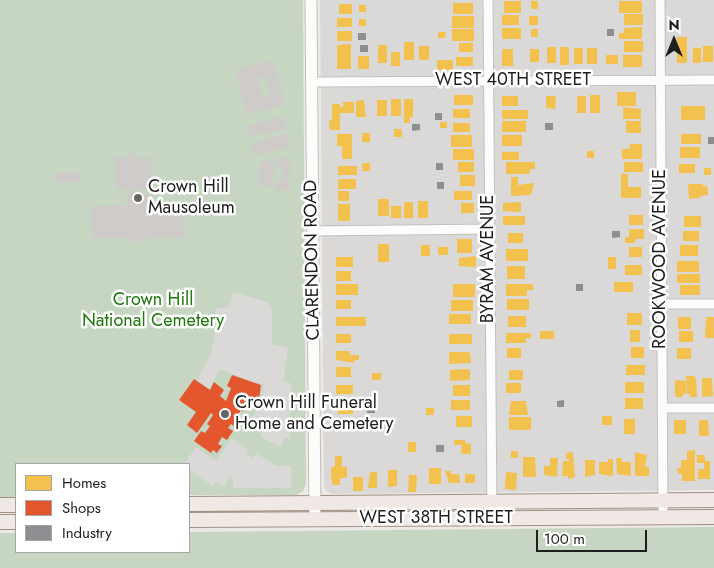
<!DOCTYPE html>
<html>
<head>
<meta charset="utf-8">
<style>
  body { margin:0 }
  #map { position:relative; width:714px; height:568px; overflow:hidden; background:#ece9e6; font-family:Jost,sans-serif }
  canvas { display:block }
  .legend { position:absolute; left:15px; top:463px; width:175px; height:90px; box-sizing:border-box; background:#fff; border:1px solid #a5a5a5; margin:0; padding:6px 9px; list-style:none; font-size:15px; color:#1e1e1e }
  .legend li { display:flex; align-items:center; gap:10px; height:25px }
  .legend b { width:25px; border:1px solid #a5a5a5 }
  .north { position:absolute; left:649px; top:15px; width:50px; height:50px; -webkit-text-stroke:4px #fff; paint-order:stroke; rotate:0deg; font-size:14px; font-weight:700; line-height:20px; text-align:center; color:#1e1e1e }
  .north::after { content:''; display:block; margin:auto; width:18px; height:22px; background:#1e1e1e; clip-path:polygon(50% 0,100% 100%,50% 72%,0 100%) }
  .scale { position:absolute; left:536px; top:530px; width:111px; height:22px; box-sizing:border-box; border:2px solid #1e1e1e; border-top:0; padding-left:6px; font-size:15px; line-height:18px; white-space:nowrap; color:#1e1e1e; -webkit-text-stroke:4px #fff; paint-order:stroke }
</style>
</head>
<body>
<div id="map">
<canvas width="714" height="568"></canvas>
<ul class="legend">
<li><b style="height:14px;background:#f2c14e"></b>Homes</li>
<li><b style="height:14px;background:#e4572e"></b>Shops</li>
<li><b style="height:14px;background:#8d8d92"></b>Industry</li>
</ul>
<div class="north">N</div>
<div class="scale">100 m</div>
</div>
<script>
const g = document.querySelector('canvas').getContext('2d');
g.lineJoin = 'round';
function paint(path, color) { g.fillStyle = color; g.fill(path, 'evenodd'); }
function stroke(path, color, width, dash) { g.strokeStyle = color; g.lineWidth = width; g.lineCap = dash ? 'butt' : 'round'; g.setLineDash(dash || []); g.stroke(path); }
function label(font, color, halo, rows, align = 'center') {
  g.font = font + ' Jost,sans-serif'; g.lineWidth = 5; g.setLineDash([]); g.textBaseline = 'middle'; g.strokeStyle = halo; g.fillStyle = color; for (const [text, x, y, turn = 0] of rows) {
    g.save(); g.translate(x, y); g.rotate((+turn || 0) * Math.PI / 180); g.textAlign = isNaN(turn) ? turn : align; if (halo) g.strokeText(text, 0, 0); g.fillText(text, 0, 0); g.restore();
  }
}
paint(new Path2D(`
  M320,0H714V490L331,494L326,490L324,488Z`), '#dbd9d8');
paint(new Path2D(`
  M0,0H303L306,484L303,491L297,495H189V464H16V497H0Z
  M714,527V568H0V533H16V552H189V532Z`), '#c7d6c2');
paint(new Path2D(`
  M233,292L267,302L272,310V344L288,348L283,382L291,383L290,439L284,438L281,447L261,437L262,428L250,423L262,397L264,384L252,382L220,369L209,389L197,380L210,356L215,335V309L229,307Z
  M232,438L248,450L246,454L252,458L256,453L276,466H291V488H233V478L230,477L224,487L216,482L213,487L189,469V464H184L196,447L216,461Z`), '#dad9d7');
paint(new Path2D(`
  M504,1H521V13H504Z
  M531,1H538V9H531Z
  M619,1H642V13H619Z
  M453,3H473V14H453Z
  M339,4H352V14H339Z
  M359,5H366V12H359Z
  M624,14H643V25H624Z
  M502,15H519V25H502Z
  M452,16H474V28H452Z
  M529,16H538V25H529Z
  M337,18H352V27H337Z
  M359,19H366V26H359Z
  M642,27V39H619V33H624V28Z
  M502,28H521V39H502Z
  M452,29H474V41H452Z
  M531,29H538V37H531Z
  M337,31H352V41H337Z
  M438,32H446L445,38H438Z
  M677,37H687V63H677Z
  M624,41H643V52H624Z
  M404,42H414V60H404Z
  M459,43H473V52H459Z
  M351,44V69H337V45Z
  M378,45H387V63H378Z
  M419,46H429V60H419Z
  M703,46H713V62H703Z
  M547,47H556V63H547Z
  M560,47H569V65H560Z
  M574,48H583V64H574Z
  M587,48H597V64H587Z
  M693,48H701V63H693Z
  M502,49H513V66H502Z
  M530,49H539V62H530Z
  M391,52H400V66H391Z
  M606,55H618V64H606Z
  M623,55H642V67H623Z
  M358,56H369V69H358Z
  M456,57H473V66H456Z
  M437,60H453V70H437Z
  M617,92H636V106H617Z
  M454,95H473V105H454Z
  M590,95H600V113H590Z
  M502,96H518V106H502Z
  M546,96H556L555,109L546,108Z
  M577,96H586V113H577Z
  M391,99H401V116H391Z
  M404,99H413V117H410V123H404Z
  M364,100L366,117H356V101Z
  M377,100H387V116H377Z
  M343,102H354V113H340V130H330L329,120H332V104H340V107H343Z
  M681,106H705V120H681Z
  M623,107L641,109V119H623Z
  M453,109H470V118H453Z
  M502,110H528V119H502Z
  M502,121H526V132H502Z
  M626,121H641V133H626Z
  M440,122H447V128H440Z
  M453,123H470V132H453Z
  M394,129H402V137H394Z
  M362,133H370V142H362Z
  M337,134H352V159H342V146H337Z
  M681,134H701V144H681Z
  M451,135H472V147H451Z
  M502,135H522V146H502Z
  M630,144H642V159H622V149H630Z
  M680,147H700V158H680Z
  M453,149H474V160H453Z
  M587,151H594V158H587Z
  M502,152H519V160H502Z
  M458,162H474V172H458Z
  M506,162H535V169H530V174H506Z
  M624,162H643V172H624Z
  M362,163H370V171H362Z
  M679,164H695V173H679Z
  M338,166H357V175H338Z
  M704,168H711V175H704Z
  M621,174H628V187H641V198H621Z
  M460,175H475V186H460Z
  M511,177H518V185L534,183L531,195L511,196Z
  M338,179H356V189H338Z
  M688,184H703V186H707L708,195L700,196V198L689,199Z
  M338,191H349V201H338Z
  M454,191H472V200H454Z
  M378,199H389V216H378Z
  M418,201H428V218H418Z
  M404,202H413V218H404Z
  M521,202V212L503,211V203Z
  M461,203H474V213H461Z
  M338,204H350V221H338Z
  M391,206H401V218H391Z
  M629,215H643V225H629Z
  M503,216H525V225H503Z
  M684,216H701V227H684Z
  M629,229H644V239H635V243H625V238L629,237Z
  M683,231H699V241H683Z
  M508,233H523V243H508Z
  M457,239H472V253H457Z
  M378,244H389V262H378Z
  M421,245H430V256H421Z
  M680,245H698V256H680Z
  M438,247H448V255H438Z
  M629,247H642V257H629Z
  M506,249H528V261H506Z
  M476,256V267L459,266V258Z
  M336,257H353V267H336Z
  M608,257H616V269H608Z
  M677,261H699V272H677Z
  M625,265H642V275H625Z
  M507,266H525V279H507Z
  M336,271H351V281H336Z
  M677,274H700V283H677Z
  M614,282H633V292H614Z
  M336,284H358V295H336Z
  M453,284H475V297H453Z
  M506,284H533V290H527V296H506Z
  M680,285H700V295H680Z
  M507,299H529V310H507Z
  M336,300H351V309H336Z
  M451,300H473V311H451Z
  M627,313H642V325H627Z
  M449,314H471V324H449Z
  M508,316H526V327H508Z
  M336,317H366V326H336Z
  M678,317H691V329H678Z
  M706,317H714V338H705Z
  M630,330H640V342H630Z
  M540,331H554V339H540Z
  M679,331H693V342H679Z
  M506,333H531V338H526V343H506Z
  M336,334H351V343H336Z
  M449,334H472V344H449Z
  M631,347H644V358H631Z
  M507,348H521V358H507Z
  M677,348H691V359H677Z
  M336,351H350V355H359V360H354V363L336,360Z
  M449,352H468L470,353L471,363L449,364Z
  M626,365H645V375H626Z
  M336,367H351V377H336Z
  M468,369L470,371V380L450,381V370Z
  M509,370H523V380H509Z
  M372,373H381V380H372Z
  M686,376H694L696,378L697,397H690V394H687Z
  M702,378H712L713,396L702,397Z
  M675,380L686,381V394H683V397H676L675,394Z
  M625,382H644V393H625Z
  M506,383H521V393H506Z
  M336,385H353V394H336Z
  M453,385H470V396H453Z
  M625,398H643V409H625Z
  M451,400H470V410H451Z
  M511,401H526L528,415H509Z
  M338,404H353V414H338Z
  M426,408H434V415H426Z
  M456,416H472V427H456Z
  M602,416H612V425H602Z
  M509,417H531V430H509Z
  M338,418H348V430H338Z
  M624,419H635V434H624Z
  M674,420H686V434H674Z
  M699,420H708L709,436H699Z
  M454,440H465V443L471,444V454H461L462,445H454Z
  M408,442H416V452H408Z
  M695,450V481H682V474H678L677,468H681V460H687V451Z
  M511,451H518V458H511Z
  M573,452L575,477L568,479V476H562L563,461H569V459H566V453Z
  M635,452L647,455L645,467H649V476H635Z
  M697,455H705V461H710V479H698V469H704V463H697Z
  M335,456H342V467H347V478H340V485H333L331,478V468L335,466Z
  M523,457H535L536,475L535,477H523Z
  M550,458H558L557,477L544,475V466H550Z
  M616,458H622V462H631V476L617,474Z
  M608,459H613V476L599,474V462H608Z
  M585,460H595V475L585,477Z
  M429,468H441V484H429Z
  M388,470H397V486L388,487Z
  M445,471H451V474H459L460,483H449Z
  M370,472H377V488H368Z
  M506,472L517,473L516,490L505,489Z
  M465,474H475V483H465Z
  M409,475H417L416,492H408Z
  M353,477H363V491H353Z`), '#f2c14e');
paint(new Path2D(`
  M232,375L261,385L259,400L245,398L244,401L247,402L243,412L241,410L237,416L240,418L234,426L231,424L228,428L233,431L227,440L222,437L218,444L222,446L217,453L213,450L211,453L194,441L201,431L205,433L210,426L207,424L213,415L211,413L197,433L187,425L196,412L179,400L194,379L210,390L214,382L224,390L220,396L226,401L231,388L227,386Z`), '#e4572e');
paint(new Path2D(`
  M607,29H614V36H607Z
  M358,33H366V40H358Z
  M360,45H368V52H360Z
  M435,113H442V120H435Z
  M545,123H553V130H545Z
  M412,124H420V130L412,131Z
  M708,137H714V144H708Z
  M436,163H443V170H436Z
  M437,182H444V189H437Z
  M612,231H620V237L612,238Z
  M576,284H583V291H576Z
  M564,400V407H557V401Z
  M367,406H375V413H367Z
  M436,445H444V452H436Z`), '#8d8d92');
paint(new Path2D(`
  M273,60L285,105L246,114L235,70ZM265,76L270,95L263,96L258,78Z
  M283,116L287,129L248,136L246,126Z
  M287,133L291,146L254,156L251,145Z
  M130,152H136V158H151V189L135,190V194H149L150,207L185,206V237L147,238V241L130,242V238H92L91,206H126L127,194H131V190H116L115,157H130Z
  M276,158H290L289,190H275V182H281L284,172H282V166H276Z
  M260,161L274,162L273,186H259L258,168H260Z
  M79,172L80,182H56L55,173Z`), '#cecbc9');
const minor = new Path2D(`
  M488,0L492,518
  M660,0L663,517
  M311,82L714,80
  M312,231L489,229
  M661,304H714
  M662,408H714`);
const tertiary = new Path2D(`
  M311,0L315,520`);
const primary = new Path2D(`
  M189,504L714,500
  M0,505H16
  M189,520L714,517
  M0,522H16`);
stroke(minor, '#c2c0bf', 11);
stroke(tertiary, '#c2c0bf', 13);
stroke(primary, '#a29084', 16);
stroke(minor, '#fcfcfb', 9);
stroke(tertiary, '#fcfcfb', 11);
stroke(primary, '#f0e8e4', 14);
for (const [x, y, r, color] of [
  [138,198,5,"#666564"],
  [225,414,5,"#666564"]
]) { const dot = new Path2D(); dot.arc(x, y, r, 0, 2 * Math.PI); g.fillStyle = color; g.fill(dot); stroke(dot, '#fff', 2); }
label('18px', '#1e1e1e', '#fff', [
  ["WEST 40TH STREET",513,81],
  ["BYRAM AVENUE",489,259,-90],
  ["ROOKWOOD AVENUE",661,259,-90],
  ["CLARENDON ROAD",313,260,-91],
  ["WEST 38TH STREET",436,519]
]);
label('18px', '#1e1e1e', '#fff', [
  ["Crown Hill",148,188],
  ["Mausoleum",148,209],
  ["Crown Hill Funeral",235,404],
  ["Home and Cemetery",235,425]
], 'left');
label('18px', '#1f790e', '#fff', [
  ["Crown Hill",153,301],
  ["National Cemetery",153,322]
]);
</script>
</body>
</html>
